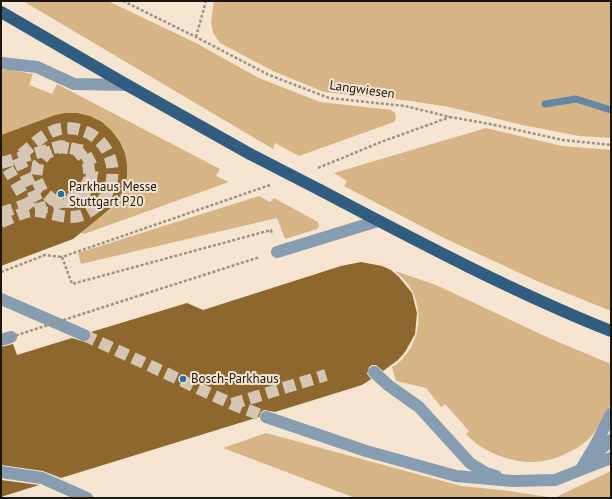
<!DOCTYPE html>
<html>
<head>
<meta charset="utf-8">
<style>
  body { margin:0 }
  #map { position:relative; width:612px; height:499px; overflow:hidden; background:#f5e5d0; font-family:"PT Sans",sans-serif }
  canvas { display:block }
  .frame { position:absolute; inset:0; border:2px solid #1b160e; pointer-events:none }
</style>
</head>
<body>
<div id="map">
<canvas width="612" height="499"></canvas>
<div class="frame"></div>
</div>
<script>
const g = document.querySelector('canvas').getContext('2d');
g.lineJoin = 'round';
function paint(path, color) { g.fillStyle = color; g.fill(path, 'evenodd'); }
function stroke(path, color, width, dash) { g.strokeStyle = color; g.lineWidth = width; g.lineCap = dash ? 'butt' : 'round'; g.setLineDash(dash || []); g.stroke(path); }
function label(font, color, halo, rows, align = 'center') {
  g.font = font + ' "PT Sans",sans-serif'; g.lineWidth = 4; g.setLineDash([]); g.textBaseline = 'middle'; g.strokeStyle = halo; g.fillStyle = color; for (const [text, x, y, turn = 0] of rows) {
    g.save(); g.translate(x, y); g.rotate((+turn || 0) * Math.PI / 180); g.textAlign = isNaN(turn) ? turn : align; if (halo) g.strokeText(text, 0, 0); g.fillText(text, 0, 0); g.restore();
  }
}
paint(new Path2D(`
  M23,1H108L196,43L259,78L320,102L391,110L395,113L396,118L394,122L299,156L275,143L273,149Z
  M214,1H611V138L579,136L522,125L449,107L411,101L324,92L273,71L220,43L213,33L211,22Z
  M1,70H11L33,74L29,85L52,94L57,84L220,169L216,176L229,182L84,234L69,228L98,219L111,209L118,200L124,188L127,177L125,153L120,142L112,131L102,122L55,115L1,135Z
  M486,128L562,146L611,150V311L539,282L444,238L344,186L347,181L334,173Z
  M259,196L270,202L274,198L318,222L319,226L317,229L285,239L277,218L81,264L78,253Z
  M395,271L436,285L549,338L611,364C611,375 612,389 611,401C610,410 602,420 597,428C590,440 580,447 567,453C539,468 506,463 480,446C475,443 470,438 466,434L469,431L445,404L441,407L426,388L396,381L392,367C400,363 403,358 408,352C422,332 422,304 408,284C404,279 399,275 395,271Z
  M266,433L461,486L510,491L554,498L611,471V498H355L223,448Z`), '#d6b486');
stroke(new Path2D(`
  M545,104L576,99L611,110`), '#6287a5', 7);
paint(new Path2D(`
  M65,113H77L90,116L102,122L112,131L120,142L125,153L127,165V177L124,188L118,200L110,209L73,239L1,266V135L55,115Z
  M361,262L382,266L391,270L399,277L412,293L417,313L415,334L405,352L398,360L383,371L376,365H372L369,367L367,374L371,379L362,385L275,412L264,410L261,412L259,417L61,478L43,471L1,465V347L13,344L17,355L72,338L85,342L91,338V332L187,303L203,310L341,266Z
  M1,480L39,485L1,497Z`), '#8d672d');
stroke(new Path2D(`
  M18,158L37,201
  M1,163L61,146L84,151L93,168L90,186L80,197L67,202L53,200L42,191L36,178L38,164L47,153L61,147L77,150L88,163L90,178L82,193L68,200L32,211L8,169
  M1,213L36,201
  M1,222C9,219 25,211 33,211C51,211 69,223 87,213C134,187 111,121 60,129C44,132 32,146 20,156
  M84,335L232,404L266,417
  M232,404L326,375`), '#d4c6b3', 12, [12, 6]);
stroke(new Path2D(`
  M123,1L196,37L269,75L329,98L405,106L450,117L490,124L563,140L611,145
  M196,37L206,1
  M318,168L381,142L450,117
  M270,185L62,257L72,284L271,230L272,235
  M1,272L45,255L62,257
  M141,295L260,257`), '#9d9282', 2.5, [3, 2]);
stroke(new Path2D(`
  M1,63L37,67L74,84L127,85
  M277,252L378,221
  M1,299L84,335
  M1,340L11,337
  M374,372L388,385L419,407L470,463L486,473L496,476
  M266,417L366,451L456,476L513,481L555,480L611,458
  M593,457L611,440
  M581,469L596,444L611,414
  M1,472L42,478L87,498`), '#859cb1', 12);
stroke(new Path2D(`
  M1,12L127,85L250,154
  M320,190C415,240 511,291 611,331`), '#315d81', 12);
stroke(new Path2D(`
  M11,337L141,295`), '#9d9282', 2.5, [3, 2]);
stroke(new Path2D(`
  M250,154L320,190`), '#315d81', 12);
for (const [x, y, r, color] of [
  [61,194,4,"#276ea2"],
  [183,379,4,"#276ea2"]
]) { const dot = new Path2D(); dot.arc(x, y, r, 0, 2 * Math.PI); g.fillStyle = color; g.fill(dot); stroke(dot, '#f5e5d0', 1.5); }
label('13px', '#1b160e', '#f5e5d0', [
  ["Langwiesen",362,90,8]
]);
label('13px', '#1b160e', '#f5e5d0', [
  ["Parkhaus Messe",69,187],
  ["Stuttgart P20",69,202],
  ["Bosch-Parkhaus",191,379]
], 'left');
</script>
</body>
</html>
